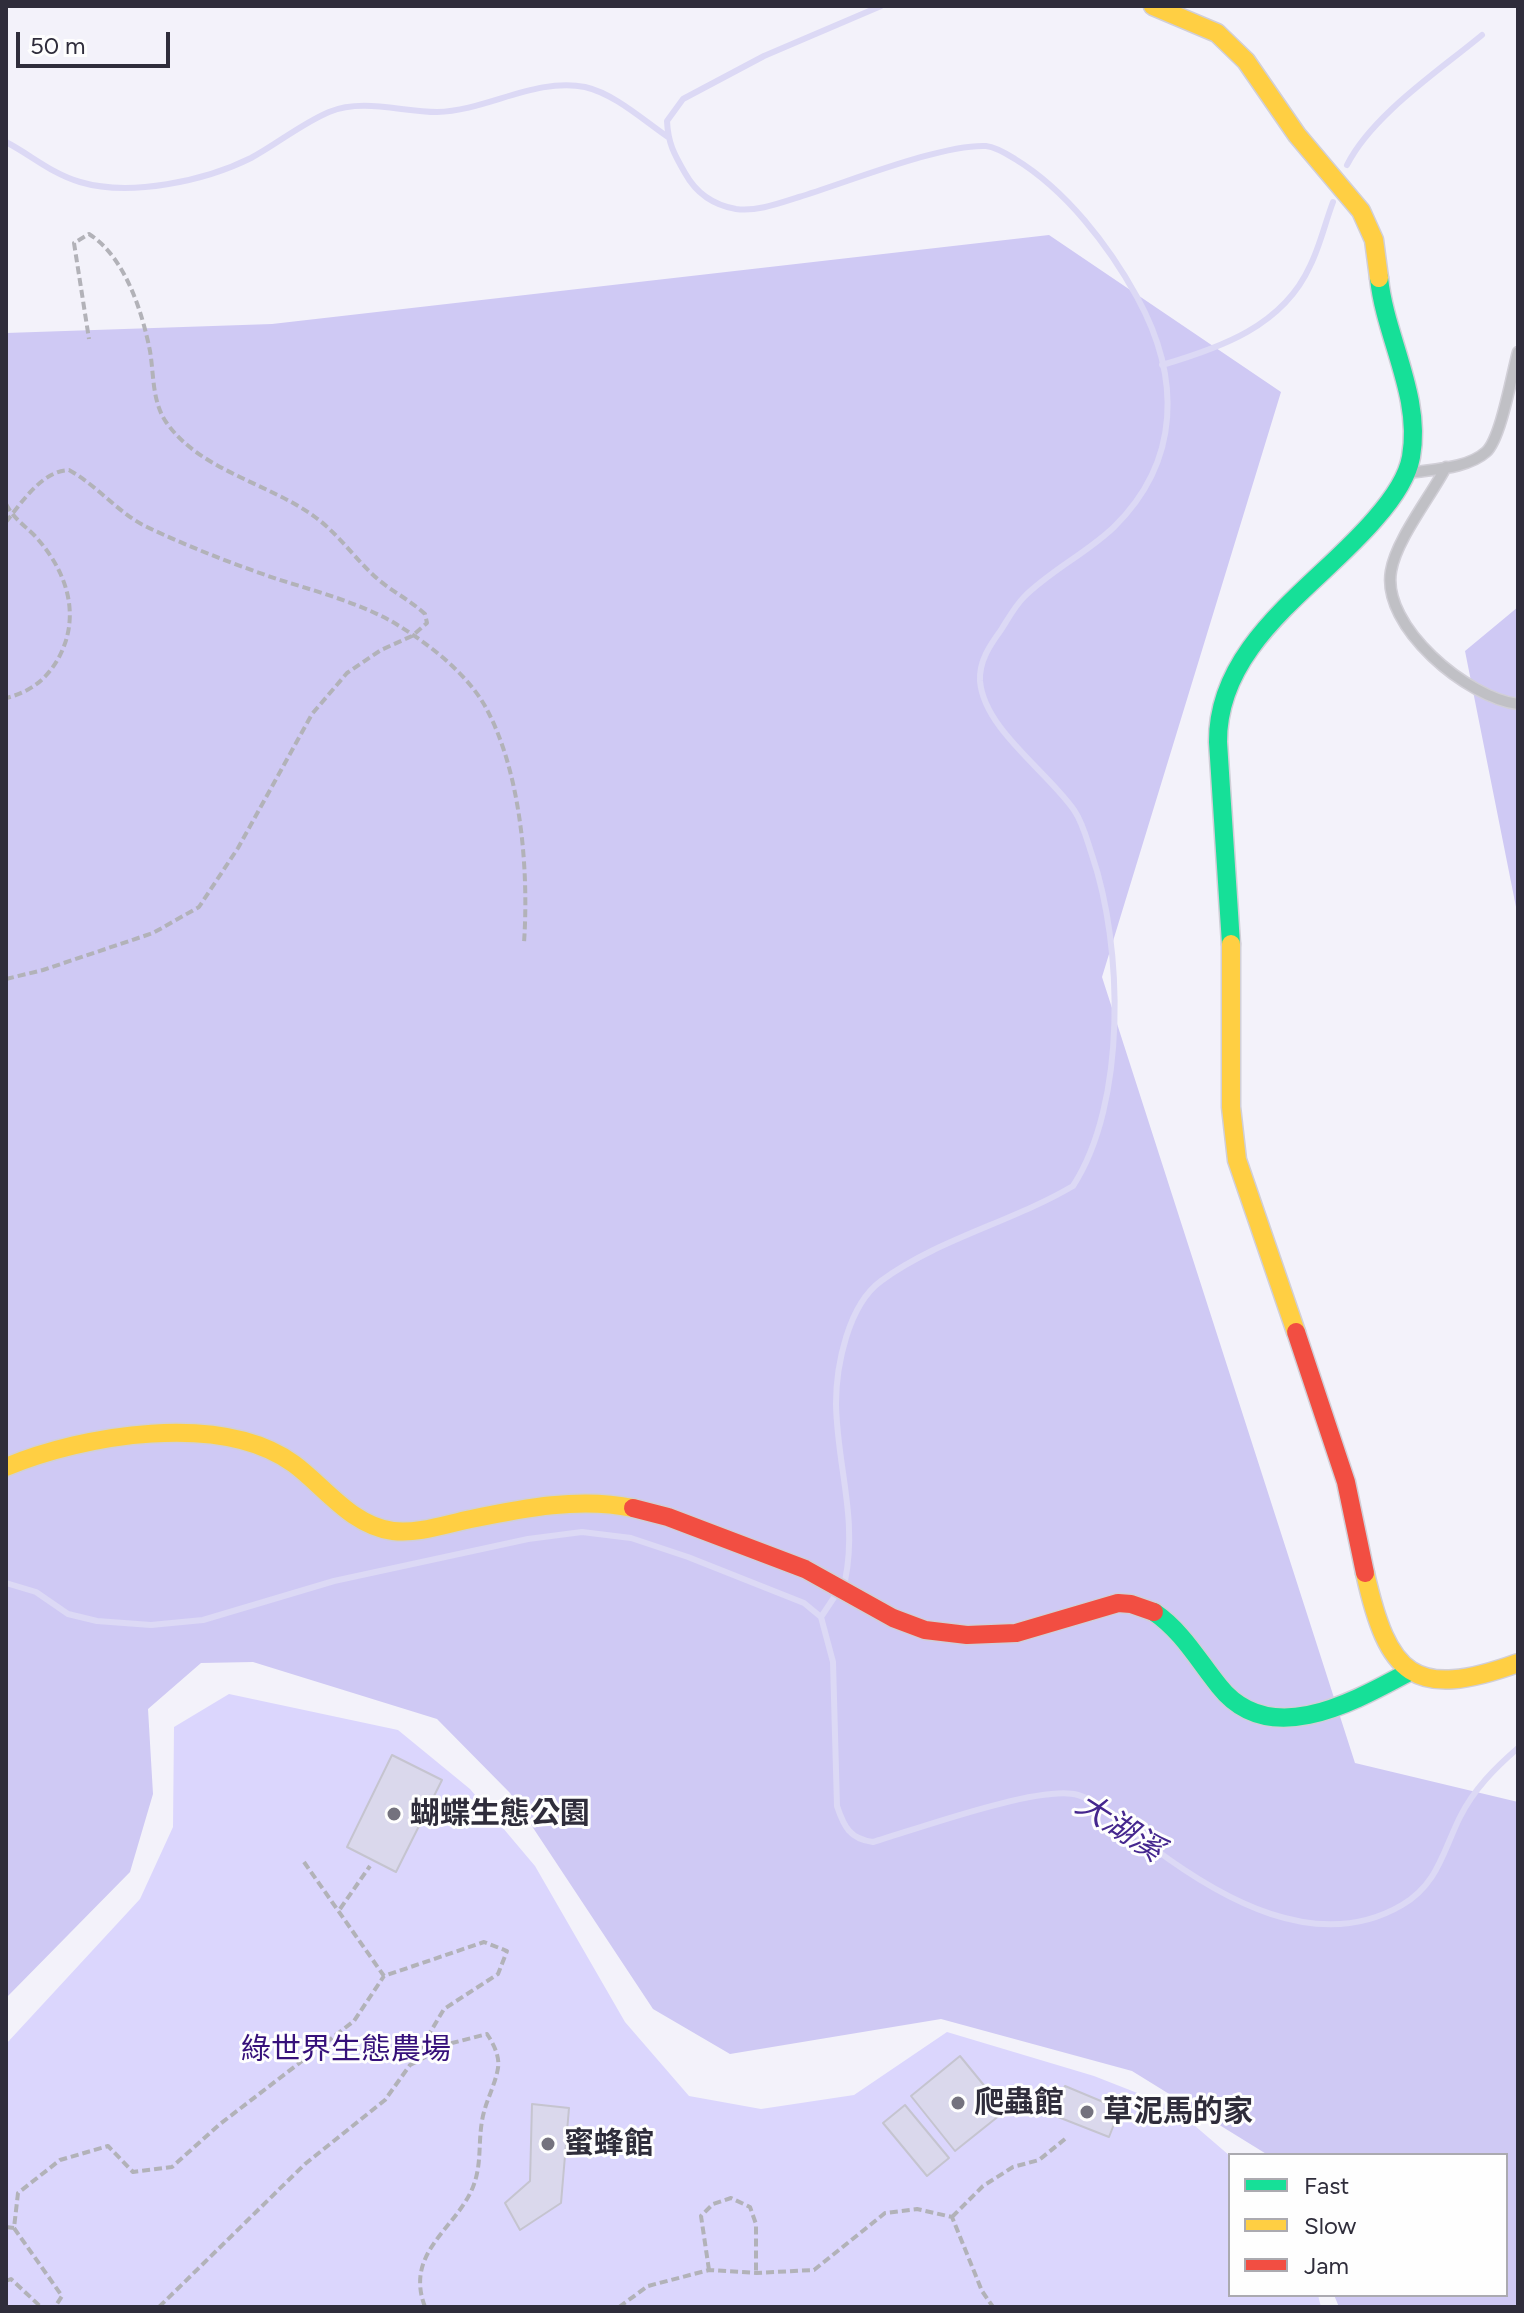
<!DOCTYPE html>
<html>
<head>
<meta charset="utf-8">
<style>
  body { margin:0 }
  #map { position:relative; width:1524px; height:2313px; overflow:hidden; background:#f3f2fa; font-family:Figtree,sans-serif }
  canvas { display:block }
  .frame { position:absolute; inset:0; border:8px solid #2f2d3b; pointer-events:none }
  .legend { position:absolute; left:1228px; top:2153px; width:280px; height:144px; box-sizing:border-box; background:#fefefe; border:2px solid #abaab0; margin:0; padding:10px 14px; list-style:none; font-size:24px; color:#2f2d3b }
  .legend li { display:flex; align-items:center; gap:16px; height:40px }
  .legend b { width:40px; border:2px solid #abaab0 }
  .scale { position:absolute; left:16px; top:32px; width:154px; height:36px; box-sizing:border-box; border:4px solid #2f2d3b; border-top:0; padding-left:10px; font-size:24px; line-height:28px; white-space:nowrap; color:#2f2d3b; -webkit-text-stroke:6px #fefefe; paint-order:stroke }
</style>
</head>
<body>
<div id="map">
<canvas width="1524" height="2313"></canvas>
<div class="frame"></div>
<ul class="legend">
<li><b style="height:10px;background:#16e098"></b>Fast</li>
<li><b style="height:10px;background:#ffcf43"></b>Slow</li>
<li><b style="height:10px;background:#f24e42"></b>Jam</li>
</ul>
<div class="scale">50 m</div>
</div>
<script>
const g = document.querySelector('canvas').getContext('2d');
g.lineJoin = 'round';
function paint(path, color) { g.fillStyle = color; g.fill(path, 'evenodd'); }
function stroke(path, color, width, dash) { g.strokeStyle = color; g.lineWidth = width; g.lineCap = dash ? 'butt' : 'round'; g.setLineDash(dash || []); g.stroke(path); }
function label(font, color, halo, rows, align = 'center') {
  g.font = font + ' Figtree,"Noto Sans TC",sans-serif'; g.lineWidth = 6; g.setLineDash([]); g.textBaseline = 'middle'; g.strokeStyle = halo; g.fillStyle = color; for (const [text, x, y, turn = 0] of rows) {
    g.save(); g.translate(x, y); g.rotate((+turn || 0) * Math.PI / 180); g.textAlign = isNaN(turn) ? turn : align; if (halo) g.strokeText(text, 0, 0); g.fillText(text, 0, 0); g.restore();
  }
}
paint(new Path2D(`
  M229,1694L398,1730L470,1789L535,1866L625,2022L689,2096L761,2109L854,2095L947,2032L1094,2076L1173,2107L1230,2156V2295H1318L1321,2307H6V2044L140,1899L173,1827L174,1727Z`), '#dbd6fd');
paint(new Path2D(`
  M1049,235L1281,392L1102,977L1355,1763L1518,1802V2307H1339L1334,2295H1506V2155H1268L1132,2071L941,2019L730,2054L653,2009L510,1793L437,1719L253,1662L201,1663L148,1709L153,1794L130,1872L6,1998V333L272,324Z
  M1518,607V917L1465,651Z`), '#cfc9f4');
stroke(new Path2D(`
  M6,142C31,155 52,174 80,182C130,197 205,181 251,158C277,144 301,124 329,112C363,98 402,112 437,112C486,111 536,77 585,87C615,94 643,120 668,137
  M1347,165C1372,115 1440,70 1482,35
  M1162,365C1220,348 1283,326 1310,266C1320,246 1325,223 1333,202
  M845,1581C858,1518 837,1466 836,1404C836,1366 848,1305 881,1281C938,1239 1012,1222 1073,1186C1127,1103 1123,946 1092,855C1087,840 1083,823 1074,810C1047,771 984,729 980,681C979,661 990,645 1001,630C1008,619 1015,606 1024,597C1051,570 1087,553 1114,527C1181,461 1181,377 1137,297C1109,246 1066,190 1015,159C1007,154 996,147 986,146C941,144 846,183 799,197C780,203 756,212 736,209C713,205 696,193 685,173C674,154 668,143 667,121L683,99L764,56L881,6
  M6,1583L36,1592L68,1614L97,1621L151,1625L203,1620L334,1581L528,1539L582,1532L631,1538L688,1557L804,1603L821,1617
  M821,1617L837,1593
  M821,1617L833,1662L837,1806C844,1827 850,1839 873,1842C914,1830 1041,1784 1078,1795C1105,1803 1130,1830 1152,1847C1220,1898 1317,1955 1402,1905C1438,1884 1443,1851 1460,1817C1474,1789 1495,1768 1518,1748`), '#dcd9f5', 6);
const building = new Path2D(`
  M392,1755L442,1780L396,1872L347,1847Z
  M960,2056L1005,2111L955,2151L911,2096Z
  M1065,2086L1120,2109L1109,2137L1053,2115Z
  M532,2104L569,2108L561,2203L520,2230L505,2203L530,2181Z
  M905,2105L949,2158L927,2176L883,2123Z`);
paint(building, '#dad8ec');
stroke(building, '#c5c4cf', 2);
const lane = new Path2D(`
  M1446,467C1431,496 1396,540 1391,571C1381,627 1468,698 1518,704
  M1409,473C1432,469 1467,469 1486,452C1501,439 1512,373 1518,352`);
const fast = new Path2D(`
  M1231,944L1218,742C1217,643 1318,586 1375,519C1390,502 1407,480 1411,457C1422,396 1385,337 1379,278
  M1154,1612C1182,1631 1198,1660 1219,1686C1269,1750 1353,1702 1409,1672`);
const slow = new Path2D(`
  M1153,6L1217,33L1246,61L1297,135L1361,211L1374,240L1379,278
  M1231,944V1107L1237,1160L1296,1332
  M6,1467C83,1435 221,1411 294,1464C325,1487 352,1526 393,1531C419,1534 446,1524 471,1519C524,1508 580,1497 633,1508
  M1365,1573C1388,1675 1413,1701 1518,1663`);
const jam = new Path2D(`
  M1296,1332L1346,1482L1365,1573
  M633,1508L668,1517L805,1569L893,1618L925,1630L967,1635L1016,1633L1118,1603L1131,1604L1154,1612`);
stroke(lane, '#d1cfd7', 13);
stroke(fast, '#d1cfd7', 21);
stroke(slow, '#d1cfd7', 21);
stroke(jam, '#d1cfd7', 21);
stroke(new Path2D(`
  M6,504C13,518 24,525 35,536C67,571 82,616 58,659C46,680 30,692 6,698
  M6,522C22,502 42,471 69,470C98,486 118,513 147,527C189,547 233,564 277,579C315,591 356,602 391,621C425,641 465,671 485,706C521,771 529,870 524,943
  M6,979L43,970L153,933L199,907L238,848L312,714L347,673L381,650L412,636L427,623L425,614C411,601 395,593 380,581C357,562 340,535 315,517C269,483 200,471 166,422C152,401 154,375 150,351C142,311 125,257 89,234L74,243L89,339
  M304,1862L384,1976L484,1942L507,1951L498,1974L444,2009L412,2063
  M340,1909L370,1866
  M952,2217L983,2186L1013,2167L1039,2160L1065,2139
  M6,2227L14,2228L18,2193L60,2160L108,2146L133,2172L172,2167L220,2124L354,2021L384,1976
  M14,2228L62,2296L55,2307
  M709,2270L701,2216L713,2204L731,2198L750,2207L756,2224V2273
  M6,2281L11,2279L41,2307
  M159,2307L305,2164L385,2100L410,2065L452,2043L487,2034C493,2043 500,2056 498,2068C495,2086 485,2102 482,2121C478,2144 482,2164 473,2187C456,2229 404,2252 425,2307
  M619,2307L648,2286L709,2270L756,2273L814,2270L885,2213L917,2209L952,2217L982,2291L993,2307`), '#b2b2b8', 4, [8, 4]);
stroke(lane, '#c0c0c5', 10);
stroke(fast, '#16e098', 18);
stroke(slow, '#ffcf43', 18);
stroke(jam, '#f24e42', 18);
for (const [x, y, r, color] of [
  [394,1814,8,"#74727e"],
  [958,2103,8,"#74727e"],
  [1087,2112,8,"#74727e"],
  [548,2144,8,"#74727e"]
]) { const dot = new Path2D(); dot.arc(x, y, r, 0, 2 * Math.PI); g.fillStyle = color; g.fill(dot); stroke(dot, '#fefefe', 3); }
label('bold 30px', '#2f2d3b', '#fefefe', [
  ["蝴蝶生態公園",410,1814],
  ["爬蟲館",974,2103],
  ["草泥馬的家",1103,2112],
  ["蜜蜂館",564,2144]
], 'left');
label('30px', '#36107a', '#fefefe', [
  ["綠世界生態農場",346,2050]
]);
label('italic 32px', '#45278e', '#fefefe', [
  ["大湖溪",1119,1828,33]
]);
</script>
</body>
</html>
